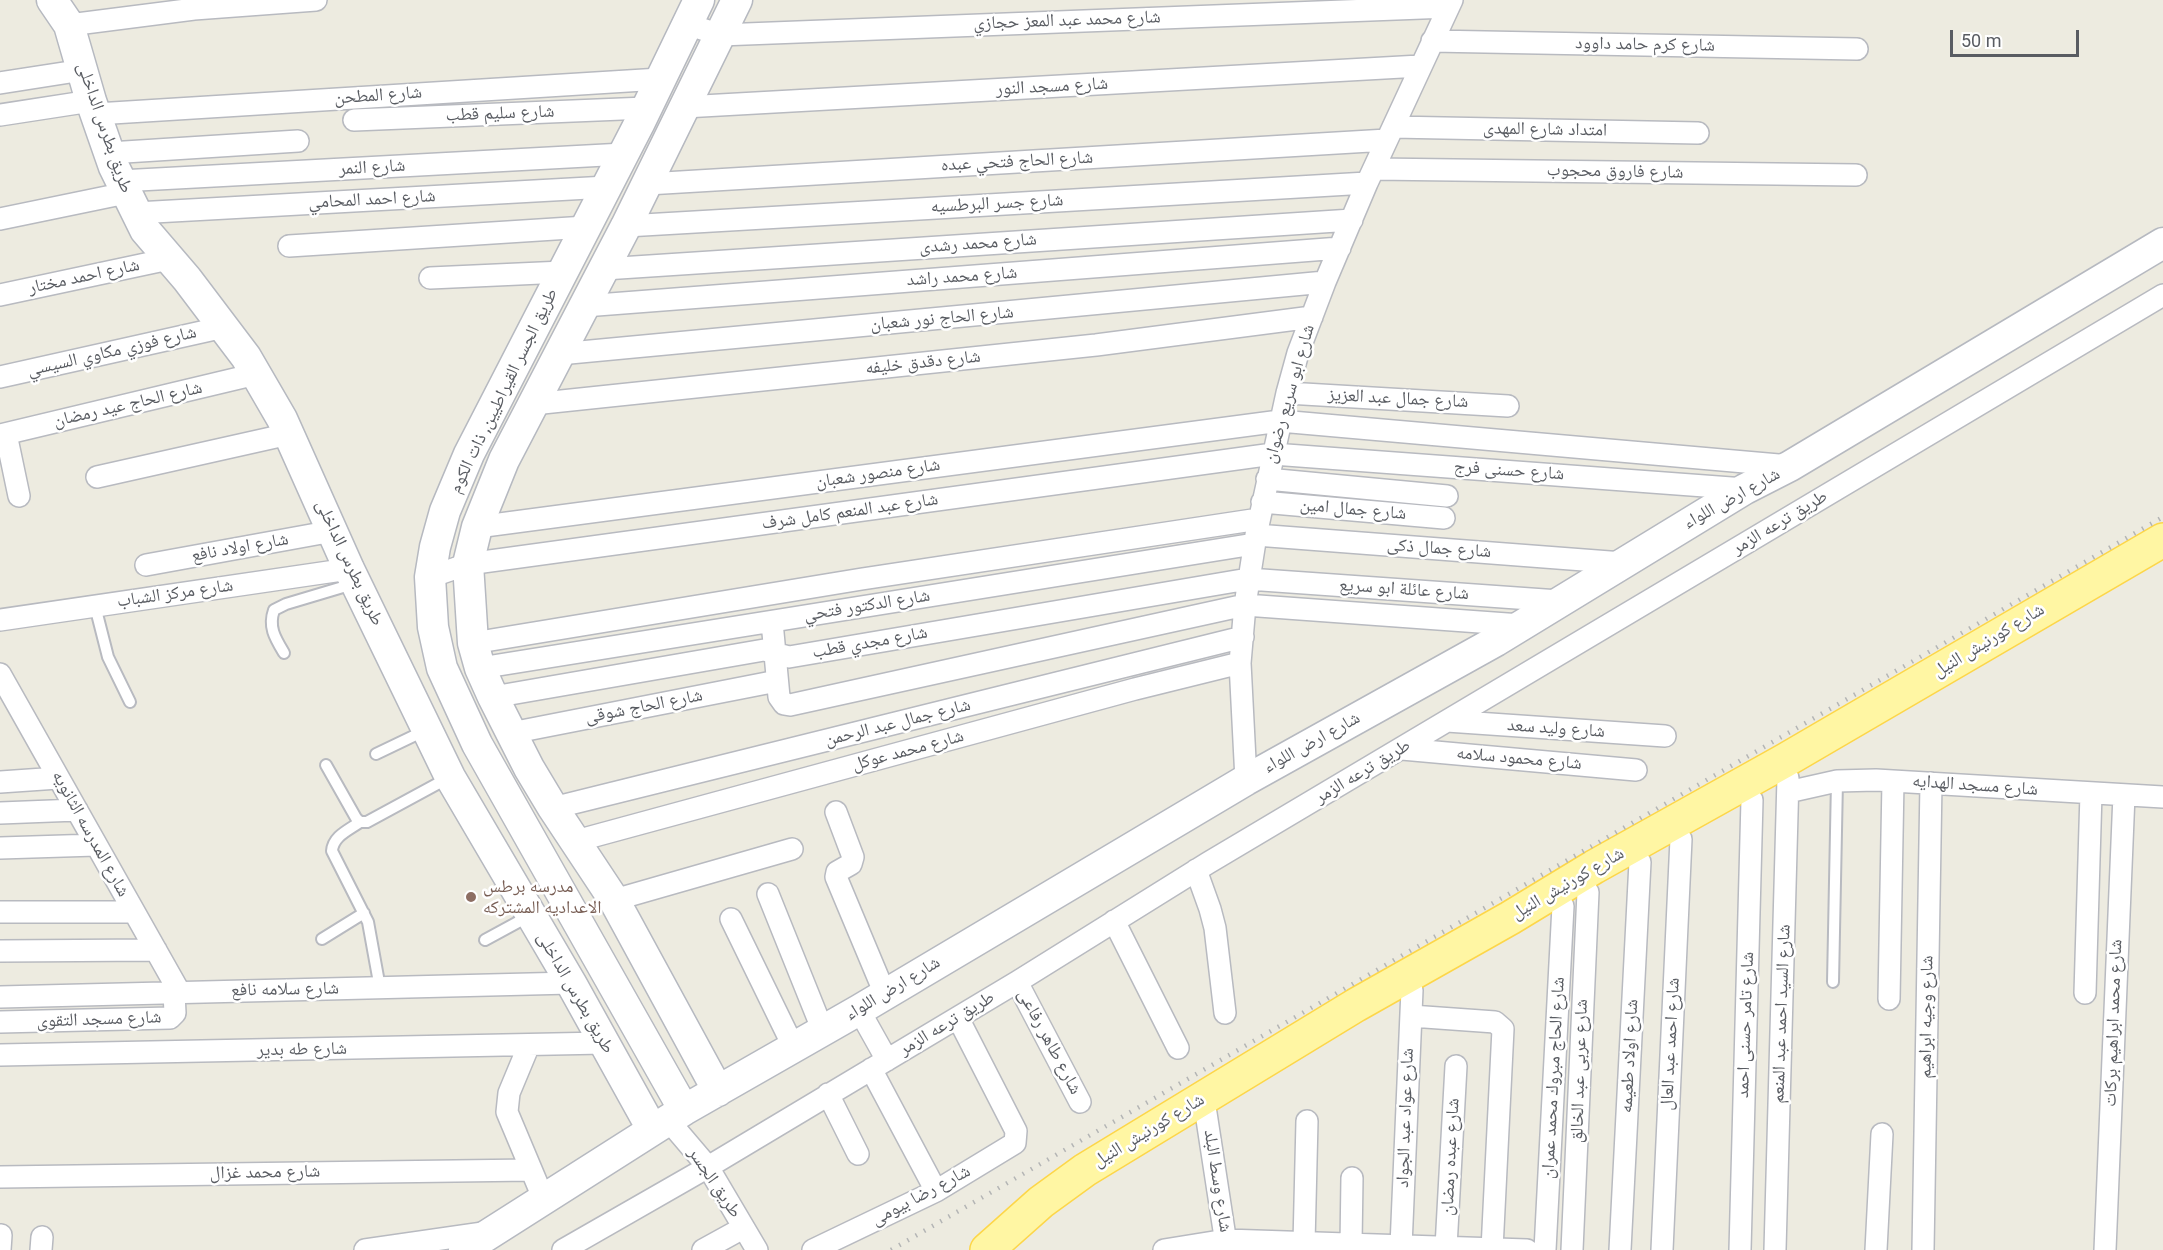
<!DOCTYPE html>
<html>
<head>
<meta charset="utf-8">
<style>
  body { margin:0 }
  #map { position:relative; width:2163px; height:1250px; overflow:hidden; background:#edebe0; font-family:Roboto,sans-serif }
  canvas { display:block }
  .scale { position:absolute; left:1950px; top:30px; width:129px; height:27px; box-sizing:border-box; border:3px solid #595c62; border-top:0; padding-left:8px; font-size:18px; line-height:21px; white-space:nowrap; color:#595c62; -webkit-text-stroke:4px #fff; paint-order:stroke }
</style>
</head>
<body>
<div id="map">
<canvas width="2163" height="1250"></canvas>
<div class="scale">50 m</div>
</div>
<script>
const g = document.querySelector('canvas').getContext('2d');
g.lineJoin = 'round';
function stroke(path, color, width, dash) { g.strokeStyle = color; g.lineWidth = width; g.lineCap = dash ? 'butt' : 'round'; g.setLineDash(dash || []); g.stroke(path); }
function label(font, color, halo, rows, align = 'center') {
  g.font = font + ' Roboto,"Noto Naskh Arabic",sans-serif'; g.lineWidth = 5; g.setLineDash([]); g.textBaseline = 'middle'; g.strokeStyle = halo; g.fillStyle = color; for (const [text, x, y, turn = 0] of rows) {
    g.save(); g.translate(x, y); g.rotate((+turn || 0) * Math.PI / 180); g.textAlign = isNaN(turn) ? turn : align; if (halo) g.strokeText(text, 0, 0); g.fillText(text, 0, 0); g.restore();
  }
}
const lane = new Path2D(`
  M95,606L108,657L130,702
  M284,653C275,638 268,627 274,610L286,604L353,584
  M376,754L424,731
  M326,765L356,818L360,822H367L450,777
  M360,822C349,830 333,836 332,851L368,922L380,988
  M322,939L364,913
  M485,940L531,915
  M1833,982L1837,781`);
const street = new Path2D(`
  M687,24L720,35L1448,7
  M69,25L194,9L316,0
  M1432,41L1857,49
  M0,83L83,70
  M684,107L1420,66
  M96,114L660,79
  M0,115L91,101
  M354,120L646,108
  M1393,127L1698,133
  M109,153L298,141
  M1374,169L1856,175
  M120,181L624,154
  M647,184L1387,140
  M136,213L607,187
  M0,219L126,193
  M626,226L1367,183
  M289,246L586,227
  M604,269L1352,220
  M430,278L563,272
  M0,295L169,259
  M584,306L1340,248
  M559,354L1325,282
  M0,377L224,327
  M1287,393L1508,406
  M533,404L1096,345L1312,317
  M6,434L19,496
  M0,435L256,374
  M97,477L289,434
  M1267,479L1447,496
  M1262,502L1444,518
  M477,527L1280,421L1790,466
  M1256,535L1623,563
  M146,565L333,531
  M430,577L468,564L1273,454L1745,489
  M0,620L349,569
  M772,622L779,697L784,704L790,705L1245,605L1521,625
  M473,643L862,579L1259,519
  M480,668L1254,544
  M0,674L180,993
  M493,697L764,650L789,657L1248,579L1559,601
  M1447,721L1665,736
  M511,733L777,681
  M1402,749L1636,770
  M1246,780L1240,663L1245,605L1256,535L1287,393L1298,353L1325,282L1367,183L1452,0
  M0,782L58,778
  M1788,792L1837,781L1876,780L2163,797
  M553,808L1243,637
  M836,812L853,857L851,864L837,872L836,877L885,994
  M0,813L77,810
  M576,841L1135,689L1240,663
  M0,848L96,845
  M1196,870L1210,909L1215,928L1225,1013
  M768,894L823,1031
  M614,900L792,849
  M0,912H134
  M731,919L794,1048
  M1114,921L1178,1048
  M0,951L156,950
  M1017,982L1080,1102
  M2085,993L2091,793
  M0,997L571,983
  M1889,999L1893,781
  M859,1010L887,1060
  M1411,1016L1495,1022L1503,1029L1492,1249
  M0,1022L170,1018L175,1013L174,993
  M529,1045L509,1093L507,1112L544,1200
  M0,1055L604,1043
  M871,1069L936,1191
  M828,1094L858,1154
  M1206,1113L1227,1250
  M668,1120L708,1167L757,1250
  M0,1177L531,1170
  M1304,1243L1307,1121
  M1351,1244L1352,1178
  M1401,1246L1412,990
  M1446,1247L1456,1066
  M0,1250L1,1235
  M41,1250L42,1237
  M365,1250L483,1233
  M563,1250L708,1167L1017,982L1208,863L2163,295
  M703,1250L743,1228
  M813,1250L936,1191L1015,1143L1016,1131L958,1018
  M1164,1250L1226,1240L1527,1250
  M1545,1250L1563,906
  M1572,1250L1588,892
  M1620,1250L1640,862
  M1662,1250L1681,839
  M1740,1250L1752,800
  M1775,1250L1788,778
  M1876,1250L1882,1134
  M1923,1250L1931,783
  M2105,1250L2124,795`);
const secondary = new Path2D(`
  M52,0L69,25L91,101L114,167L145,230L187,279L246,357L282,419L349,569L450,777L571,983L652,1129
  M718,1091L614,900L553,808L529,768L493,697L480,668L473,643L468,564L477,527L504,460L626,226L737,0
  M684,1110L477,744L442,668L433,627L430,577L435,547L445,511L469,454L639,124L699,0
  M464,1250L684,1110L859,1010L1246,780L1496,641L1745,489L1790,466L2163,243`);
const primary = new Path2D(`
  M987,1250L1041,1202L1085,1170L1356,1005L1510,918L1594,867L1784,761L2163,540`);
stroke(lane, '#b8bac0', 14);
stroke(street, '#b8bac0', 24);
stroke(secondary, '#b6b9c0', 33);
stroke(primary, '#fdd649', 36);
stroke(lane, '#fff', 10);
stroke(street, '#fff', 21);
stroke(secondary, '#fff', 30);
stroke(primary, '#fff6a3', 33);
stroke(new Path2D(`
  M891,1250L2163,517`), '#b4b5b5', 4.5, [1.5, 8]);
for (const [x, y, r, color] of [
  [471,897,6,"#8d6e63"]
]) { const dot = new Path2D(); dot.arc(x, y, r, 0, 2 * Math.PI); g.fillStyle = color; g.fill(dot); stroke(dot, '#fff', 2); }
label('18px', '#595c62', '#fff', [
  ["شارع محمد عبد المعز حجازي",1067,21,-2],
  ["شارع كرم حامد داوود",1645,45,1],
  ["شارع مسجد النور",1052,87,-3],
  ["شارع المطحن",378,96,-4],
  ["شارع سليم قطب",500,114,-2],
  ["طريق بطرس الداخلى",104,128,71],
  ["امتداد شارع المهدى",1545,130,1],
  ["شارع الحاج فتحي عبده",1017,162,-3],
  ["شارع النمر",372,168,-3],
  ["شارع فاروق محجوب",1615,172,1],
  ["شارع احمد المحامي",372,200,-3],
  ["شارع جسر البرطسيه",997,204,-3],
  ["شارع محمد رشدى",978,244,-4],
  ["شارع احمد مختار",84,277,-12],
  ["شارع محمد راشد",962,277,-4],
  ["شارع الحاج نور شعبان",942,319,-5],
  ["شارع فوزي مكاوي السيسي",112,352,-13],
  ["شارع دقدق خليفه",923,363,-6],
  ["طريق الجسر القيراطيين, ذات الكوم",504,391,-64],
  ["شارع ابو سريع رضوان",1290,394,-74],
  ["شارع جمال عبد العزيز",1398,399,3],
  ["شارع الحاج عيد رمضان",128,405,-13],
  ["شارع حسنى فرج",1509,471,4],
  ["شارع منصور شعبان",878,474,-8],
  ["شارع ارض اللواء",1732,499,-29],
  ["شارع جمال امين",1353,510,5],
  ["شارع عبد المنعم كامل شرف",850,512,-8],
  ["طريق ترعه الزمر",1780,523,-31],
  ["شارع اولاد نافع",240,548,-10],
  ["شارع جمال ذكى",1439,549,4],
  ["طريق بطرس الداخلى",349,563,65],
  ["شارع عائلة ابو سريع",1404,590,4],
  ["شارع مركز الشباب",175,594,-8],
  ["شارع الدكتور فتحي",867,606,-9],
  ["شارع كورنيش النيل",1989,641,-31],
  ["شارع مجدي قطب",870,643,-10],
  ["شارع الحاج شوقى",644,707,-11],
  ["شارع جمال عبد الرحمن",898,723,-14],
  ["شارع وليد سعد",1556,729,4],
  ["شارع ارض اللواء",1312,743,-29],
  ["شارع محمد عوكل",908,751,-15],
  ["شارع محمود سلامه",1519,759,5],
  ["طريق ترعه الزمر",1363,772,-31],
  ["شارع مسجد الهدايه",1975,786,4],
  ["شارع المدرسه الثانويه",90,834,61],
  ["شارع كورنيش النيل",1568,884,-30],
  ["شارع ارض اللواء",893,989,-31],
  ["شارع سلامه نافع",285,990,-1],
  ["طريق بطرس الداخلى",575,993,60],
  ["شارع السيد احمد عبد المنعم",1782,1014,-88],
  ["شارع وجيه ابراهيم",1927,1017,-89],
  ["شارع مسجد التقوى",99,1020,-2],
  ["شارع محمد ابراهيم بركات",2114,1023,-88],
  ["طريق ترعه الزمر",947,1024,-31],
  ["شارع تامر حسنى احمد",1746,1025,-88],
  ["شارع طاهر رفاعى",1049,1042,62],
  ["شارع احمد عبد العال",1671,1044,-87],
  ["شارع طه بدير",302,1050,-1],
  ["شارع اولاد طعيمه",1630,1056,-87],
  ["شارع عربى عبد الخالق",1580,1071,-88],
  ["شارع الحاج مبروك محمد عمران",1554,1078,-87],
  ["شارع عواد عبد الجواد",1406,1118,-88],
  ["شارع كورنيش النيل",1149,1131,-31],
  ["شارع عبده رمضان",1451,1157,-87],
  ["شارع محمد غزال",265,1173,-1],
  ["شارع وسط البلد",1217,1181,81],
  ["طريق الجسر",714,1183,56],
  ["شارع رضا بيومى",921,1196,-28]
]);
label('18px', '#785e54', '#fff', [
  ["مدرسه برطس",483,887],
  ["الاعداديه المشتركه",483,908]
], 'left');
</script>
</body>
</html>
